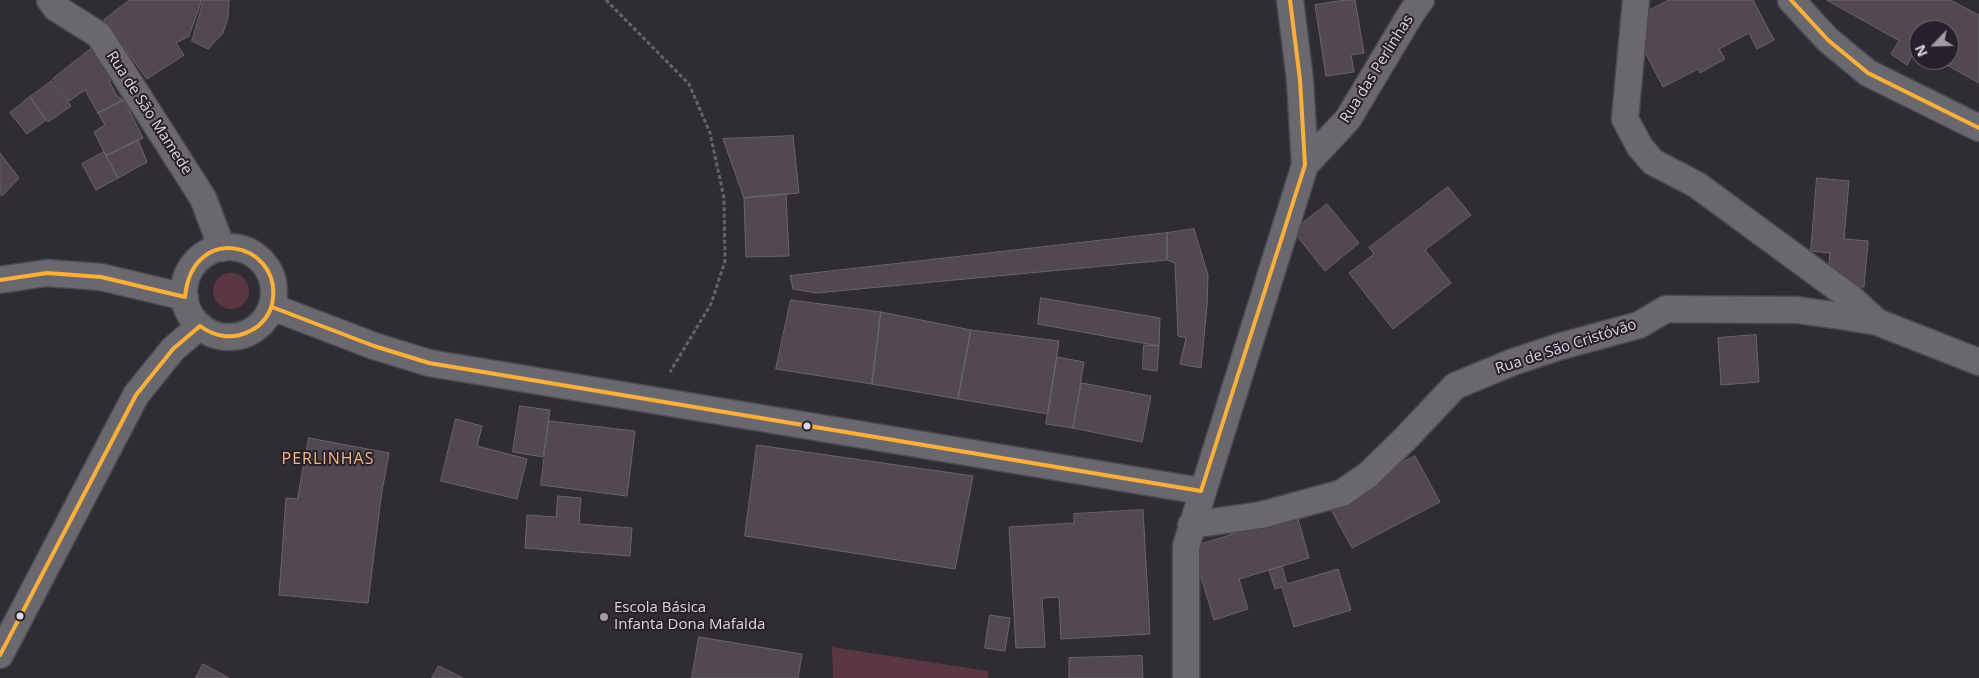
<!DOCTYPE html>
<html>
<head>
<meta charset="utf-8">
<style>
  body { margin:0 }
  #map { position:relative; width:1979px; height:678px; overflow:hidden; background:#302d32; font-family:"Open Sans",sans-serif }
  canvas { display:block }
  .north { position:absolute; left:1909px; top:20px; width:50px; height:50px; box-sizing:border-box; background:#27202b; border:1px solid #706a74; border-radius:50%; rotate:246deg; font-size:14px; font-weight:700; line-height:20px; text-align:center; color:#ded9e1 }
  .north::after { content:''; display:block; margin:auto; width:18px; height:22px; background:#a19da4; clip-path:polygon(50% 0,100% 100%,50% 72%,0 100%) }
</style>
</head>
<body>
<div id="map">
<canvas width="1979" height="678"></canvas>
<div class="north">N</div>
</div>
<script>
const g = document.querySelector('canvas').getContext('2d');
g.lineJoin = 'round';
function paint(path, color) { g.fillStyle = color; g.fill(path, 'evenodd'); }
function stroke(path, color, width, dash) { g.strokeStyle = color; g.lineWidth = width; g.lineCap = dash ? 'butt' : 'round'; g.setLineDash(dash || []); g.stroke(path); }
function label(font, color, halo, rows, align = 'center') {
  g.font = font + ' "Open Sans",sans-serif'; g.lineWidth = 4; g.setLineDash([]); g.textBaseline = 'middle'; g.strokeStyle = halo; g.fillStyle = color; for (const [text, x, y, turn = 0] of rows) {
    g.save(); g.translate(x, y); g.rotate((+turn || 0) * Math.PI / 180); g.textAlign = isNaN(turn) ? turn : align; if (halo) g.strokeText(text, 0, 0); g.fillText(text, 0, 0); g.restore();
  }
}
paint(new Path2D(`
  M213 291a18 18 0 1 1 36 0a18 18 0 1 1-36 0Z
  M832,647L988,671V678H833Z`), '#5b3744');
const building = new Path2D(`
  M130,0H202L189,36L176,43L184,55L147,79L104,20Z
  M204,0H229L228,17L223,33L208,49L192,41Z
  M1345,0H1355L1364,53L1351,55L1354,72L1326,76L1315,5Z
  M1669,0H1753L1774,40L1757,49L1749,33L1719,49L1725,59L1700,73L1698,69L1663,87L1629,21Z
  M1827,0H1950L1979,15V83L1938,60H1949V30H1919V49L1916,48L1907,65L1891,54L1899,41Z
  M92,48L110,78V83L117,96L124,100L98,113L85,90L69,101L53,79Z
  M52,81L71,106L48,122L30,97Z
  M30,97L46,120L27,134L10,113Z
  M124,100L143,138L106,156L94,132L105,125L98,113Z
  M793,136L799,193L744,198L723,139Z
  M138,140L147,162L118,178L106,156Z
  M104,152L118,178L96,190L82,164Z
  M0,153L19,178L2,196L0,193Z
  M1817,178L1849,181L1844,239L1868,241L1864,287L1827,284L1830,253L1811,251Z
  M1448,187L1471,215L1425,250L1451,283L1393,329L1349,273L1374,254L1369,248Z
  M786,194L789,256L746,257L744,198Z
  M1327,204L1359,243L1325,271L1293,231Z
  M1194,229L1208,275L1207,306L1201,368L1180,364L1186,338L1178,336L1175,263L1167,260V233Z
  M1167,233V260L816,293L793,289L790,276Z
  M1041,298L1160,318L1159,346L1038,324Z
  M791,300L881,312L872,384L776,369Z
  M881,312L971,330L958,399L872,384Z
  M971,330L1059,341L1048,414L958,399Z
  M1756,335L1759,382L1721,385L1718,338Z
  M1144,345L1159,346L1157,371L1143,369Z
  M1057,357L1084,362L1073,428L1046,424Z
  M1082,383L1151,396L1142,442L1073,428Z
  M520,406L550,410L543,457L513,452Z
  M456,419L482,426L477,446L527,459L517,499L441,481Z
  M549,421L635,431L627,496L541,485Z
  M309,438L389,453L381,497L368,603L279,595L286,498L297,499Z
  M757,445L973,476L955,569L745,536Z
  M1415,456L1440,502L1352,548L1327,502Z
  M558,496L581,498L579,524L632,528L630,556L525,548L527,515L556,517Z
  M1143,510L1150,634L1061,639L1059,597L1042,598L1045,647L1016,648L1009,527L1074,523V514Z
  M1297,515L1309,558L1239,579L1248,609L1214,620L1192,547Z
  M1282,566L1287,584L1338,569L1351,610L1294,627L1282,587L1275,589L1269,570Z
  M990,615L1010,618L1005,651L985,648Z
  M699,637L802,654L798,678H692Z
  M1142,656L1143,678H1069V658Z
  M203,664L229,678H196Z
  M439,666L463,678H432Z`);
paint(building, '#524851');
stroke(building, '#69666a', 1);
const street = new Path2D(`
  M50,0L56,8L99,35L203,198L222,248
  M1290,0L1300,80L1305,165
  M1636,0L1625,119L1640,147L1653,162L1697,185L1851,298L1877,322
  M1791,0L1828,40L1868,73L1979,128
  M184 292a45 45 0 1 1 90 0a45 45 0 1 1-90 0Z
  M0,280L47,273L101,277L185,297
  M272,307L374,346L429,363L1201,491
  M1191,525L1261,515L1342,493L1368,475L1406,438L1455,386L1513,362L1558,347L1639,325L1666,309L1797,310L1847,317L1877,322L1979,362
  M0,655L136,395L173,349L200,326
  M1186,678V546L1305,165L1348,119L1412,12L1421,0`);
stroke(street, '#4c494e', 29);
stroke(new Path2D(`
  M606,0L689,84L710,133L724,198L725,261L711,304L670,372`), '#68656a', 3, [4, 2.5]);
stroke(street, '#6b686d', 26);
stroke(new Path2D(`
  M1791,0L1828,40L1868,73L1979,128
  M0,280L47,273L101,277L185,297C192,222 279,242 273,298C272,312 263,325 250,331C233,340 215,337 200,326L173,349L136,395L0,655
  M272,307L374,346L429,363L1201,491
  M1201,491L1305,165L1300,80L1290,0`), '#fbb03b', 4);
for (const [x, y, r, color] of [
  [807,426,4.5,"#ded9e1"],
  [20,616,4.5,"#ded9e1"],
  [604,617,5,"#a19da4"]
]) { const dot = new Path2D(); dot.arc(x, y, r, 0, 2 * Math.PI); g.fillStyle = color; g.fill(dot); stroke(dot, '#27202b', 2); }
label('15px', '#ded9e1', '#27202b', [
  ["Rua das Perlinhas",1377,69,-58],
  ["Rua de São Mamede",149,113,57],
  ["Rua de São Cristóvão",1566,347,-18]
]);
label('15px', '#ded9e1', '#27202b', [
  ["Escola Básica",614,608],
  ["Infanta Dona Mafalda",614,625]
], 'left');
g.letterSpacing = '1px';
label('16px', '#f5ba81', '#27202b', [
  ["PERLINHAS",328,459]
]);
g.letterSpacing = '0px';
</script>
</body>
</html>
